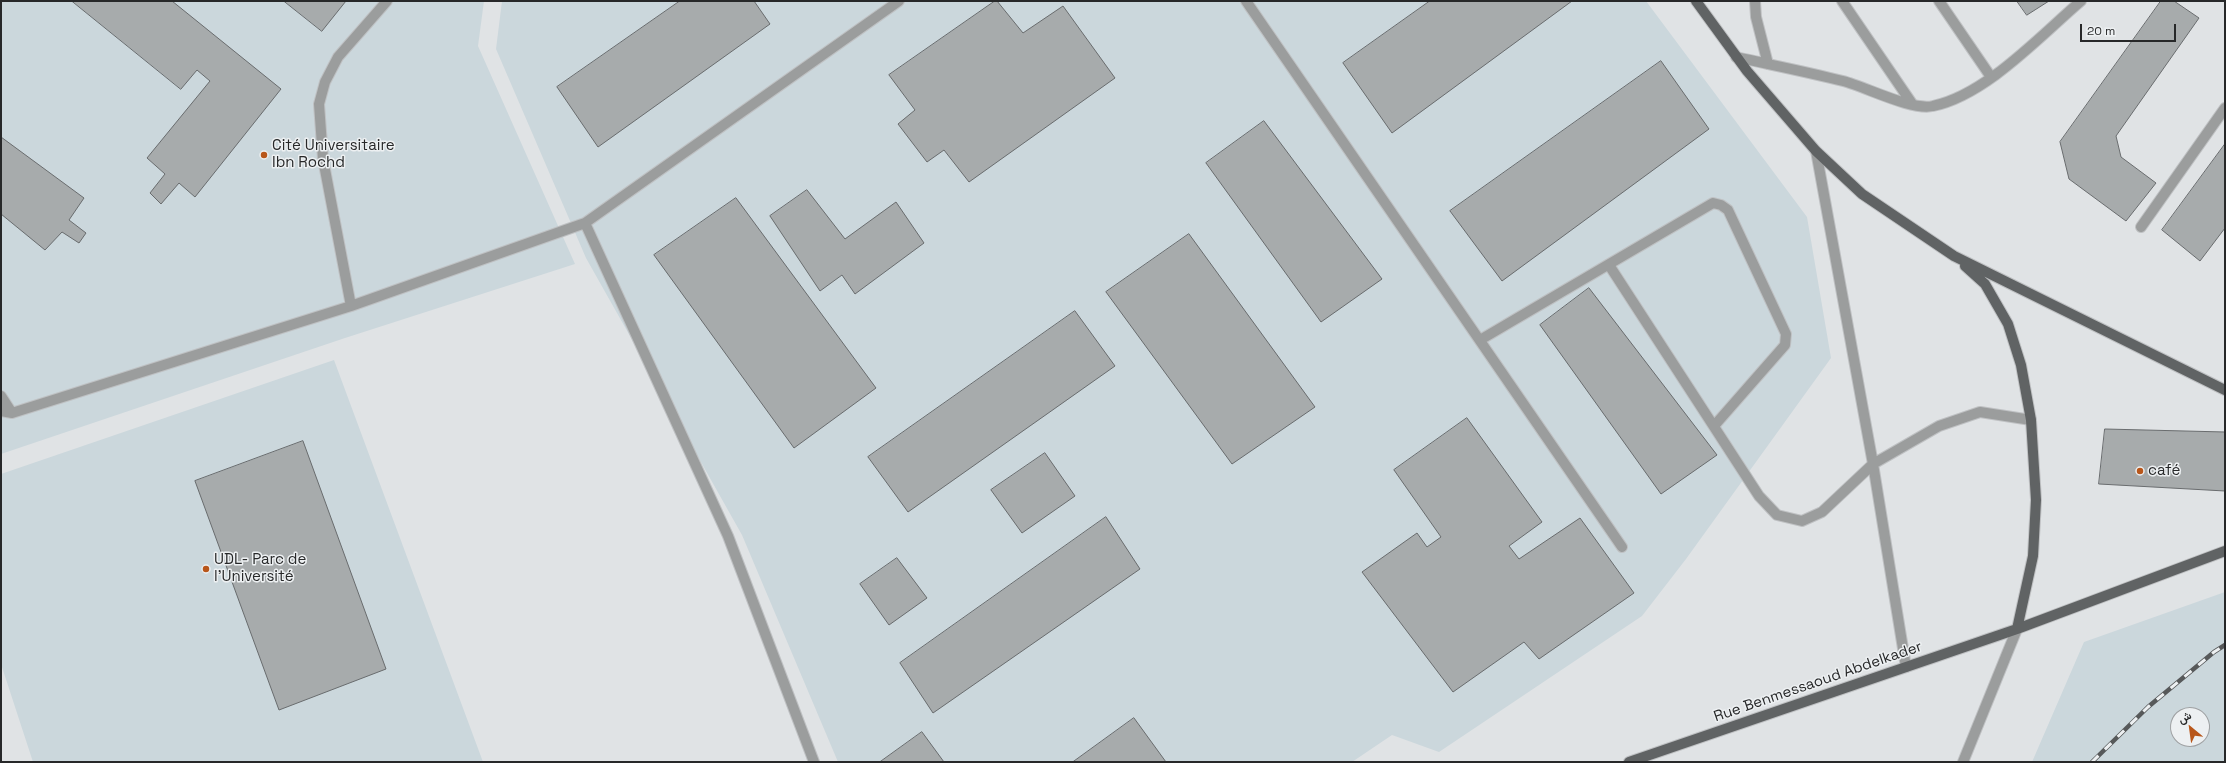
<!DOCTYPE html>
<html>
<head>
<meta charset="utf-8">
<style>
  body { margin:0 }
  #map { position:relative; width:2226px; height:763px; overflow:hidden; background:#e0e3e5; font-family:"Space Grotesk",Vazirmatn,sans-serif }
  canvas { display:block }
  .frame { position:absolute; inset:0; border:2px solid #272829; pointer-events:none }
  .north { position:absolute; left:2170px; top:707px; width:40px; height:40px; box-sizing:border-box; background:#edf0f2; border:1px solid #9ea0a2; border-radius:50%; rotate:331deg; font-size:11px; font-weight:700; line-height:16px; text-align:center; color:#272829 }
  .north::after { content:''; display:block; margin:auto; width:14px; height:18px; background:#b8561a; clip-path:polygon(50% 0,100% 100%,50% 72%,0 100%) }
  .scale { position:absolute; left:2080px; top:24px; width:96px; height:18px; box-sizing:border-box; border:2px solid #272829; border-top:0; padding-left:5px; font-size:12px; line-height:14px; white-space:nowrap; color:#272829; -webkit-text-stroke:3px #edf0f2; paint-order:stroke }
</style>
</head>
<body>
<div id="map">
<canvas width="2226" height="763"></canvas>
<div class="frame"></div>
<div class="north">ش</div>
<div class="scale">20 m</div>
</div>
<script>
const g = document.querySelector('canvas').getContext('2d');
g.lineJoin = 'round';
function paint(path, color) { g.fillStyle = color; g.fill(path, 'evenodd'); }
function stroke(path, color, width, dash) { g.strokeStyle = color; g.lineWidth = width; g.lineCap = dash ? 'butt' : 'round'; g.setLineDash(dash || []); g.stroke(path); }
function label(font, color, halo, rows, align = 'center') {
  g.font = font + ' "Space Grotesk",sans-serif'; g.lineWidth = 3; g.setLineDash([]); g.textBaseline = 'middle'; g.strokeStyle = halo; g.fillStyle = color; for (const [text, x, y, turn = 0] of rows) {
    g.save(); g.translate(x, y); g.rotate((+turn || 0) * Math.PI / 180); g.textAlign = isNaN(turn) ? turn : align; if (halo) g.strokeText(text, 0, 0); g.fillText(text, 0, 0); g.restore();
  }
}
paint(new Path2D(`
  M1,1H484L478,46L575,264L345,338L1,454Z
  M502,1H1646L1807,217L1831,358L1686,559L1642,616L1439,752L1392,735L1352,762H838L742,535L586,258L496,49Z
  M334,360L483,762H33L1,664V474Z
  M2225,592V762H2032L2084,642ZM2178,715H2202V739H2178Z`), '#cbd7dc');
const building = new Path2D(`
  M72,1H172L281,89L195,197L179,183L161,204L150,193L165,174L147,158L210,81L197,70L181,89Z
  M284,1H346L322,31Z
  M680,1H754L770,24L598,147L557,87Z
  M995,1H997L1023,33L1063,6L1115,78L969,182L944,150L927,162L898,124L915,110L889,75Z
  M1430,1H1572L1392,133L1343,63Z
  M2017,1H2049L2027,15Z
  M2161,1H2174L2199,18L2116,136L2121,157L2156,183L2126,221L2069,179L2060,142Z
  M1661,61L1709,129L1502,281L1450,211Z
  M1264,121L1382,279L1321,322L1206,163Z
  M1,137L84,198L69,220L86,233L79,243L62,232L45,250L1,214Z
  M2225,144V228L2200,261L2162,230Z
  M807,190L845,239L896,202L924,243L855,294L842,275L820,291L770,216Z
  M736,198L876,388L794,448L654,255Z
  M1189,234L1315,407L1232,464L1106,292Z
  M1589,288L1717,455L1661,494L1540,325Z
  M1075,311L1115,366L908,512L868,457Z
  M1467,418L1542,522L1509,546L1519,559L1580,518L1634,593L1539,659L1524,642L1453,692L1362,572L1417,533L1427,547L1441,537L1394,470Z
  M2105,429L2225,432V491L2099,484Z
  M303,441L386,669L279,710L195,481Z
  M1045,453L1075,496L1022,533L991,490Z
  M1106,517L1140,569L933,713L900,663Z
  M897,558L927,598L889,625L860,584Z
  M1134,718L1166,762H1073Z
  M922,732L944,762H880Z`);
paint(building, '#a7abac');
stroke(building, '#696c6e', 1);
const minor = new Path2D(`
  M1246,1L1622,547
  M1755,1L1756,17L1768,64
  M1842,1L1913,105
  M1939,1L1991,77
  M1736,57C1772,65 1808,72 1843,81C1866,87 1912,111 1933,106C1986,95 2040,36 2081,1
  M1816,151L1873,464L1906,667
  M585,223L899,1
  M2141,227L2225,108
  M1609,265L1759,496L1777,515L1802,521L1822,512L1873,464L1939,426L1980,412L2031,420
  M351,306L323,159L319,104L325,82L338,57L387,1
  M1480,340L1713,203L1721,205L1728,210L1786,334L1785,345L1714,426
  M1,396L12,413
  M1,411L12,413L351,306L585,223L728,536L814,762
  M1963,762L2017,629`);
const major = new Path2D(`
  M1696,1L1747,71L1816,151L1862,194L1954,256L2225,390
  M1965,266L1985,284L2008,324L2021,365L2031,420L2036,500L2033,556L2017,629
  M1629,762L2017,629L2225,551`);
stroke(minor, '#bfc1c3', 12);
stroke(major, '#bfc1c3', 12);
stroke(minor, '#9b9d9d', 10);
stroke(major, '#606364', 10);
const rail = new Path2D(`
  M2092,762L2148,707L2214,652L2225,645`);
stroke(rail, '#57595a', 4.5);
stroke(rail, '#edf0f2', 3, [9]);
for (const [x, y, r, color] of [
  [264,155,4,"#b8561a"],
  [2140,471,4,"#b8561a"],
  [206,569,4,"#b8561a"]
]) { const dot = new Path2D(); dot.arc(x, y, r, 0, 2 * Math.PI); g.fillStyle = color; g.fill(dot); stroke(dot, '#edf0f2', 1.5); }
label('15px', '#272829', '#edf0f2', [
  ["Cité Universitaire",272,146],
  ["Ibn Rochd",272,163],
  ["café",2148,471],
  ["UDL- Parc de",214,560],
  ["l'Université",214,577]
], 'left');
label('15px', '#272829', '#edf0f2', [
  ["Rue Benmessaoud Abdelkader",1818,682,-19]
]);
</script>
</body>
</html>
